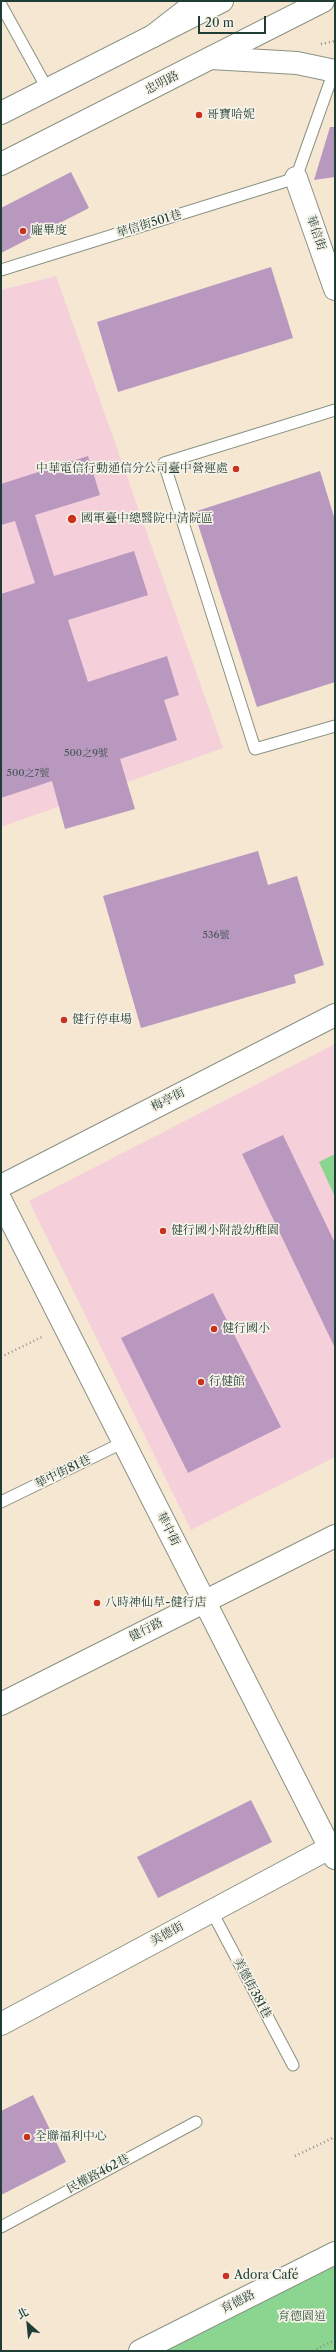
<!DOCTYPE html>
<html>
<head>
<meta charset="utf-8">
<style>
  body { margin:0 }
  #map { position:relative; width:336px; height:2352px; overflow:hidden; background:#f5e7d2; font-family:"Libre Caslon Text","Noto Serif TC",serif }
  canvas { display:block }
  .frame { position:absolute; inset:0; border:2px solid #1f3d34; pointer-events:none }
  .north { position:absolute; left:8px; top:2304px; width:40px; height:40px; -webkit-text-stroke:3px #f7f3e8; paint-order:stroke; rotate:333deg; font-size:11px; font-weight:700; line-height:16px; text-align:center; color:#1f3d34 }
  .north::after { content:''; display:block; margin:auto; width:14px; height:18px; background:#1f3d34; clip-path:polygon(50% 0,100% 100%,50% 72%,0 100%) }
  .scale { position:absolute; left:198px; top:16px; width:68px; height:18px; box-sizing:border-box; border:2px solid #1f3d34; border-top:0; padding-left:5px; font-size:12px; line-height:14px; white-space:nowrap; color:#1f3d34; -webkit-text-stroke:3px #f7f3e8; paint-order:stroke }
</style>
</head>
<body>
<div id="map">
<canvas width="336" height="2352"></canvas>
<div class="frame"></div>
<div class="north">北</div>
<div class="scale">20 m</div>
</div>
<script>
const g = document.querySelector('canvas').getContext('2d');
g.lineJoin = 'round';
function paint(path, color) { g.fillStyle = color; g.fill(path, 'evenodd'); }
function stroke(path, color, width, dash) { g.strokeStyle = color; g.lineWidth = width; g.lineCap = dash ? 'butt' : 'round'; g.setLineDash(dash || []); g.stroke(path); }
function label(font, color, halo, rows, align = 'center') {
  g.font = font + ' "Libre Caslon Text","Noto Serif TC",serif'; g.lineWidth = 3.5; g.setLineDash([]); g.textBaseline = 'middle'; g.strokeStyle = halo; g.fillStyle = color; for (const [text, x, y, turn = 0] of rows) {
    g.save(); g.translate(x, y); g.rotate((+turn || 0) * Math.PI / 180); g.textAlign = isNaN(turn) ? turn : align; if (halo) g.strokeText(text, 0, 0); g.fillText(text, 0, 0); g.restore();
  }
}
paint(new Path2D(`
  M56,276L223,748L1,827V290Z
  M335,1044V1457L191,1530L29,1201Z`), '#f5cfda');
paint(new Path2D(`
  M335,1154V1197L319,1162Z
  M335,2264V2351H164Z`), '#8bd591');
paint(new Path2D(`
  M330,127H335V177L314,180Z
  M71,172L89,208L1,253V208Z
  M271,267L293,338L118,392L97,322Z
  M88,456L100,495L35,515L54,576L134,551L148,595L68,620L88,682L167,656L179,695L164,700L177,740L120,759L135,809L65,829L52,781L1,798V594L35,583L15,521L1,525V484Z
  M320,471L335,520V682L257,707L194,512Z
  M258,851L268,885L297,876L324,965L294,975L296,983L141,1028L103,896Z
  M283,1135L335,1243V1348L242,1154Z
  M213,1293L281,1427L188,1473L121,1338Z
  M251,1800L272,1842L158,1898L137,1857Z
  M33,2095L66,2162L1,2195V2111Z`), '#b898be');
const lane = new Path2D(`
  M1,5L48,90
  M1,270L296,178L334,71
  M335,410L164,463L255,749L335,726
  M1,1502L124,1442
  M211,1910L293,2065
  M1,2227L196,2122`);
const street = new Path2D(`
  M296,178L335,289
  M1,1186L335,1015
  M1,1201L335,1858
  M1,2024L335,1845
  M140,2351L335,2253`);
const secondary = new Path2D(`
  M1,113L222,1
  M1,164L323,1
  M1,1704L335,1536`);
const primary = new Path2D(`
  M153,36L198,1
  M211,58L297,63L335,71`);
stroke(lane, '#8a9283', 13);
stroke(street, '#8a9283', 24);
stroke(secondary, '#8a9283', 24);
stroke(primary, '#8a9283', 24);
stroke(new Path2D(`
  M321,44L335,41
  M1,1357L44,1336
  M295,2156L335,2137
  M313,2351L335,2340`), '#8a9283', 2.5, [1, 3]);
stroke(lane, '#fff', 11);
stroke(street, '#fff', 22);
stroke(secondary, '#fff', 22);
stroke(primary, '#fff', 22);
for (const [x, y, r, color] of [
  [199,115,4,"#c8321e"],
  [23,231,4,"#c8321e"],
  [236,469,4,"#c8321e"],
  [72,519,5,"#c8321e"],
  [64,1020,4,"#c8321e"],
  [163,1231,4,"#c8321e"],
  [214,1329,4,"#c8321e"],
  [201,1382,4,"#c8321e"],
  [97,1603,4,"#c8321e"],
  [27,2137,4,"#c8321e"],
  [226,2276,4,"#c8321e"]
]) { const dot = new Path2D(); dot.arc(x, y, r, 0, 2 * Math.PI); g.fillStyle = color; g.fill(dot); stroke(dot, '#f7f3e8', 1.5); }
label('10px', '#455456', null, [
  ["500之9號",86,753],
  ["500之7號",28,773],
  ["536號",216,935]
]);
label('12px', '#1f3d34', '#f7f3e8', [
  ["忠明路",162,83,-27],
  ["華信街501巷",149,224,-17],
  ["華信街",316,233,71],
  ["梅亭街",168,1100,-27],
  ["華中街81巷",63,1472,-26],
  ["華中街",168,1529,63],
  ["健行路",146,1630,-27],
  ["美德街",167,1934,-29],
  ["美德街381巷",252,1988,62],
  ["民權路462巷",98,2174,-28],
  ["育德路",238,2302,-27]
]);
label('12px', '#1f3d34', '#f7f3e8', [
  ["哥寶哈妮",207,115],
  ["龐畢度",31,231],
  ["中華電信行動通信分公司臺中營運處",228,469,"right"],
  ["國軍臺中總醫院中清院區",81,519],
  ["健行停車場",72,1020],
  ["健行國小附設幼稚園",171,1231],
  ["健行國小",222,1329],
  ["行健館",209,1382],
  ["八時神仙草-健行店",105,1603],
  ["全聯福利中心",35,2137],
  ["Adora Café",234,2276]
], 'left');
label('12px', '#355b47', '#f7f3e8', [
  ["育德園道",302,2317]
]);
</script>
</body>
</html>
